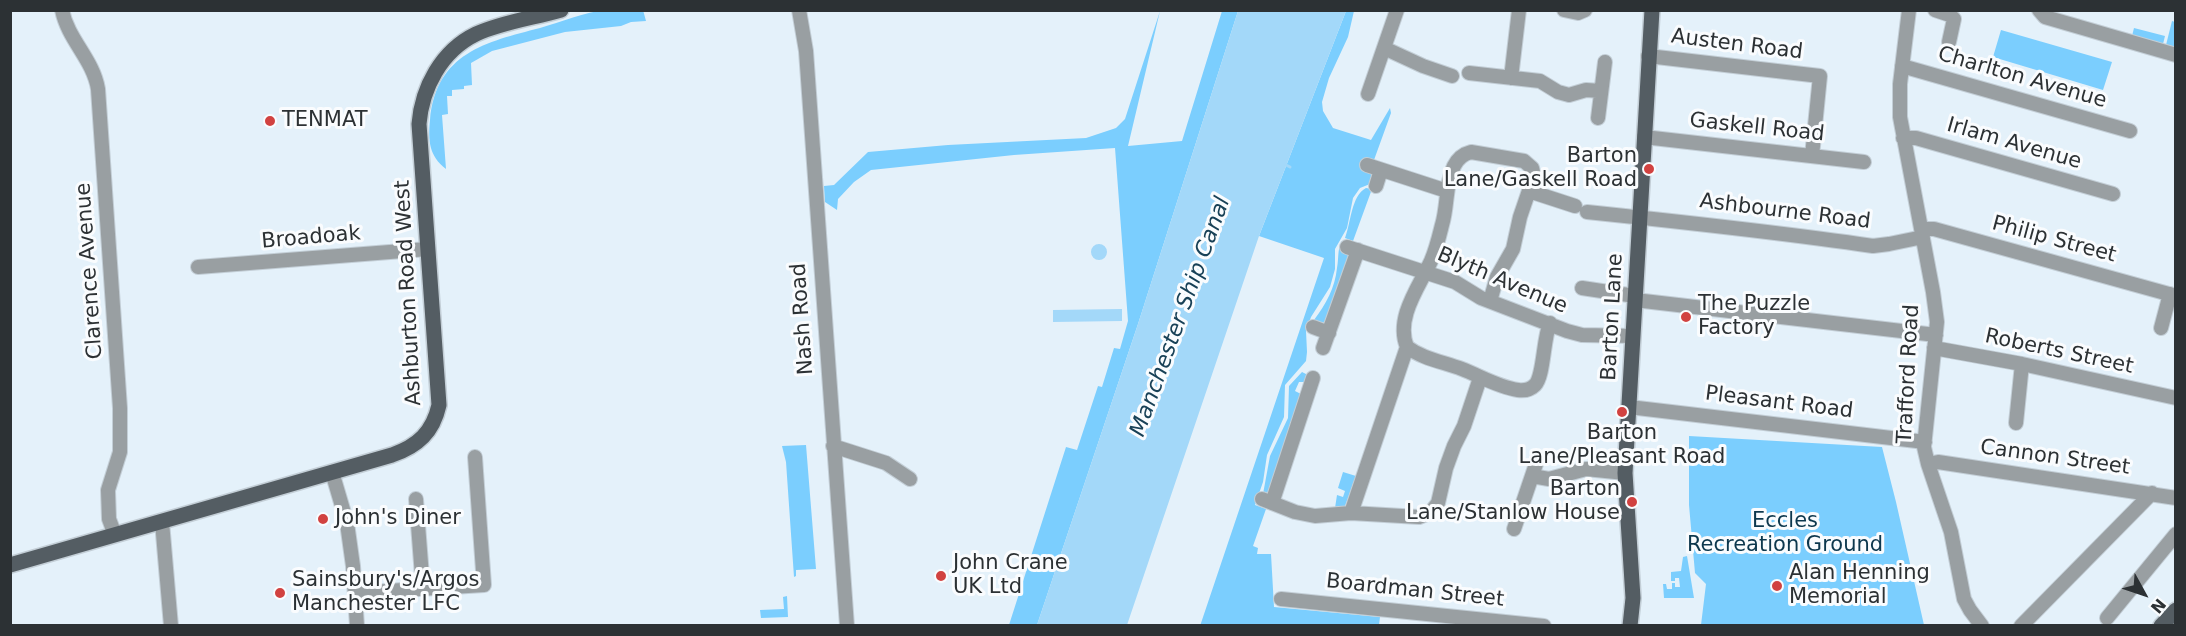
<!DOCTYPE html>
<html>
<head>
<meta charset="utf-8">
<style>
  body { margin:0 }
  #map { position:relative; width:2186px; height:636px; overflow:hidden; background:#e4f1fa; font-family:"DejaVu Sans",sans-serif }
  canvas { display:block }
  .frame { position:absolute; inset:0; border:12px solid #2c3134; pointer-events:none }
  .north { position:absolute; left:2114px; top:564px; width:60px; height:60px; -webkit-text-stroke:4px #fafcfe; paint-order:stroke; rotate:130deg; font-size:16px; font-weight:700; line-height:24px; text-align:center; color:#2c3134 }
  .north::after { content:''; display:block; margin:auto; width:21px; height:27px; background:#2c3134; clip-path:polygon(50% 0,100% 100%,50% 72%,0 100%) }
</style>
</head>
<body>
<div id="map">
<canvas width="2186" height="636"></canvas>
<div class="frame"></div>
<div class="north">N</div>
</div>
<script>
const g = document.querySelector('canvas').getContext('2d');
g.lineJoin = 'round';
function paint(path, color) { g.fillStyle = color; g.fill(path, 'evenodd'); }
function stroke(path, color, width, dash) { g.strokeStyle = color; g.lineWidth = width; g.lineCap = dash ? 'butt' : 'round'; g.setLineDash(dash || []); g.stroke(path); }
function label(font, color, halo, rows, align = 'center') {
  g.font = font + ' "DejaVu Sans",sans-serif'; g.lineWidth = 6; g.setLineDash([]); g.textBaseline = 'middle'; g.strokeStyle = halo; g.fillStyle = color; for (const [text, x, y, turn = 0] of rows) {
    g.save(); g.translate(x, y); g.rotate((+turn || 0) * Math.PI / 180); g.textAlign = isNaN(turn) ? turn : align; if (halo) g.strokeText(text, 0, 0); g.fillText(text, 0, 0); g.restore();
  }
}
paint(new Path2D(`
  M643,10L646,21L631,22L621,26L565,32L492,51L471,63L472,85L464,86V89L452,90V96H447L448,114L442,115L446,169C429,156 428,141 430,120C436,53 486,42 540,28C561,22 585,12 606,10C619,10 631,10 643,10Z
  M1160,11L1128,146L1182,141L1222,11H1238L1138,324L1037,625H1009L1066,447L1077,450L1098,386L1102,387L1114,348L1120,349L1128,321L1115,148L1014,155L871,170L854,182L838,199L837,210L825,202L824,186L834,185L868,152L948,145L1086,138L1116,128L1125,119Z
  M1346,11H1354L1348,37L1329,78L1322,102L1323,111L1333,128L1371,140L1390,108L1391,113L1374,160L1367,158L1363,169L1373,174L1370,184L1360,188L1353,198L1347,228L1335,249V269L1330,287L1311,317L1306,331L1307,352L1306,361L1285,385L1284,417L1267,455L1263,482L1255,505L1266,509L1253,546L1258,548L1257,554H1271L1274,607L1380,617L1379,625L1200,626L1324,258L1259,236Z
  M2172,21L2175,22V48L2166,45Z
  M2134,28L2165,36L2163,44L2132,36Z
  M2001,30L2112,62L2103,90L1993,57Z
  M1366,188L1372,189L1353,241L1345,238C1351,223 1351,196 1366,188Z
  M1342,241L1345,242L1349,255L1326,323L1314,321V320C1326,304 1335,288 1337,268C1339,258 1337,250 1342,241Z
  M1302,372L1308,375L1304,382H1299L1295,391L1301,394L1269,493L1263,494L1270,456L1288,418L1289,386Z
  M1689,436L1882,447L1896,502L1924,625H1701L1706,584L1695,573L1689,505Z
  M806,445L816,569L796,570V576L794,577L786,462L782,446Z
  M1343,472L1356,476L1345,506L1335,508L1337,495L1343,497L1345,491L1338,488Z
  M1687,556L1694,598H1664L1663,584H1666L1667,589H1672V583H1675V587H1680L1679,578H1675V581H1671V572L1681,571L1683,557Z
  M787,596L788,617L761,618L760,610L784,609L783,597Z`), '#7bcefe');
paint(new Path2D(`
  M1238,11H1346L1259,236L1127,625H1037L1138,324Z
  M1091 252a8 8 0 1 1 16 0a8 8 0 1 1-16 0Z
  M1122,309V321L1053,322V310Z`), '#a3d8f9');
stroke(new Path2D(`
  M1286,165L1290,167`), '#a3d8f9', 3);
const minor = new Path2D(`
  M62,10C68,40 93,59 98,89L120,408V452L108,490L109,519L115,535
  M799,10L806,51L847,626
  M1564,10L1578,13L1585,10
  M1909,10L1900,84V117L1933,292L1937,322L1924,447L1928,464L1951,532L1964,599L1970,610L1982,626
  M1935,10L1950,15L1954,19L1949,42
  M2039,10L2045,17L2176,55
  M1384,48L1423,66L1452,76
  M1648,56L1820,76L1812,156
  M1902,66L2130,131
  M1469,73L1540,81L1558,92L1569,95L1586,90L1601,91
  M1511,78L1519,10
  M1368,94L1397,10
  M1598,118L1605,62
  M1644,137L1864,162
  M1903,138H1916L2113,194
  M1367,165L1447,191
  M1376,186L1381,170
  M1529,191L1575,206
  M1587,212C1683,222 1778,232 1873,246L1889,244L1923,237
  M1922,229H1934L2176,296
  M1347,247L1455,282L1481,298L1567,331L1582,335L1633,336
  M198,267L428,249
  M1582,288L1635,296
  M1635,300L1936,335
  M1313,327L1329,333
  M2161,328L2170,294
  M1407,347C1423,359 1444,362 1462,369C1480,376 1498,387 1518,390C1525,391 1530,390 1535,385C1544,376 1543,339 1550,323
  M1323,348L1358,250
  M1934,348L2022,364L2176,398
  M1629,407L1925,442
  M2016,423L2022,364
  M833,446L886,463L910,479
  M1928,464L1938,462L2176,498
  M332,472L347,523L353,566L357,626
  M1532,476L1549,479L1586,469L1625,473
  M416,499L423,589
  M1262,499L1295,512L1315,516L1351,513L1419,517L1431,512L1438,503L1446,468L1454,446L1464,426L1480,378
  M1272,503L1313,378
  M1351,513L1407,347C1395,318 1419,287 1431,261C1436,250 1439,237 1442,225C1448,205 1445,185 1454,166C1458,158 1463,154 1471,152L1524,161L1532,168L1534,176L1520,217L1513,249L1497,277L1490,301
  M162,522L171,626
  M1514,529L1536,464
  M355,593L484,585L475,457
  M1281,599L1544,626
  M2107,618L2176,534
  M2021,626L2152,493`);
const major = new Path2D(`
  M10,565L392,455C418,446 433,432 439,405L419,124C422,88 441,51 476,34C502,22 533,18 561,10
  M1630,626L1633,598L1625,473L1652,10
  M2161,626L2176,610`);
stroke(minor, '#c3ced6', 16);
stroke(major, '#c3ced6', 18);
stroke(minor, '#999fa2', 14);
stroke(major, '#545d63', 15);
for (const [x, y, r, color] of [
  [270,121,6,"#d14240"],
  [1649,169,6,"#d14240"],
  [1686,317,6,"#d14240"],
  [1622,412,6,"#d14240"],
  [1632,502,6,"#d14240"],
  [323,519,6,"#d14240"],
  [941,576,6,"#d14240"],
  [1777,586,6,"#d14240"],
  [280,593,6,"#d14240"]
]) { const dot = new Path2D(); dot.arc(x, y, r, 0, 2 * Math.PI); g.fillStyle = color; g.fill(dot); stroke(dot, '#fafcfe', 2); }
label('21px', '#2c3134', '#fafcfe', [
  ["Austen Road",1737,45,7],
  ["Charlton Avenue",2022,78,16],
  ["Gaskell Road",1757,128,6],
  ["Irlam Avenue",2014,144,16],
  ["Ashbourne Road",1785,212,7],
  ["Broadoak",311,238,-5],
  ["Philip Street",2054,240,15],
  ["Clarence Avenue",90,271,-94],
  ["Blyth Avenue",1502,281,23],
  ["Ashburton Road West",409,293,-93],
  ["Barton Lane",1613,317,-87],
  ["Nash Road",803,319,-94],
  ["Roberts Street",2059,352,12],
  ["Trafford Road",1909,374,-87],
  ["Pleasant Road",1779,403,7],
  ["Cannon Street",2055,458,8],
  ["Boardman Street",1415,591,6]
]);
label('21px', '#2c3134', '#fafcfe', [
  ["TENMAT",282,121],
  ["Barton",1637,157,"right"],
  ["Lane/Gaskell Road",1637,181,"right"],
  ["The Puzzle",1698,305],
  ["Factory",1698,329],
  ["Barton",1622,434,"center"],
  ["Lane/Pleasant Road",1622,458,"center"],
  ["Barton",1620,490,"right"],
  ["Lane/Stanlow House",1620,514,"right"],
  ["John's Diner",335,519],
  ["John Crane",953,564],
  ["UK Ltd",953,588],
  ["Alan Henning",1789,574],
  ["Memorial",1789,598],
  ["Sainsbury's/Argos",292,581],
  ["Manchester LFC",292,605]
], 'left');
label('21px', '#0d384e', '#fafcfe', [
  ["Eccles",1785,522],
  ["Recreation Ground",1785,546]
]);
label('italic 22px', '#184157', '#fafcfe', [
  ["Manchester Ship Canal",1181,317,-70]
]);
</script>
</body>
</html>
